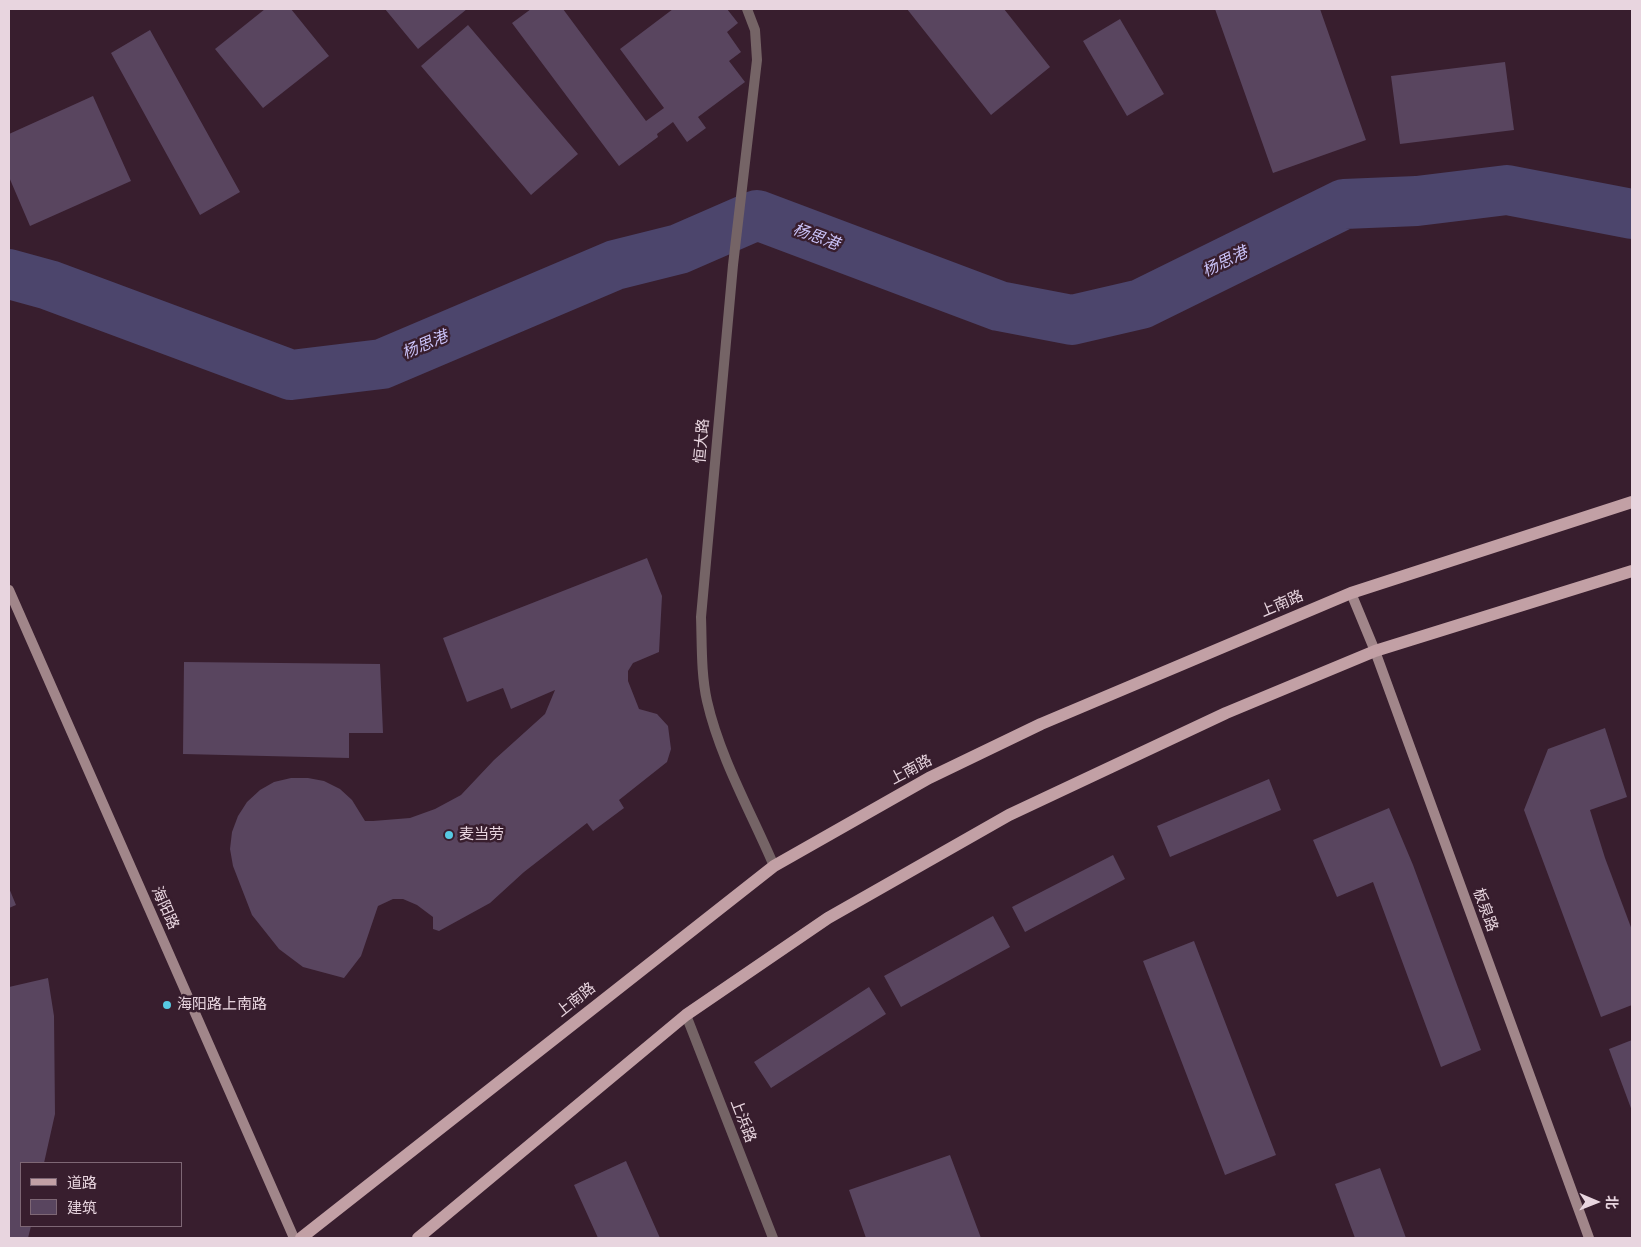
<!DOCTYPE html>
<html>
<head>
<meta charset="utf-8">
<style>
  body { margin:0 }
  #map { position:relative; width:1641px; height:1247px; overflow:hidden; background:#381e2e; font-family:Figtree,"Noto Sans SC",sans-serif }
  canvas { display:block }
  .frame { position:absolute; inset:0; border:10px solid #e8d5df; pointer-events:none }
  .legend { position:absolute; left:20px; top:1162px; width:162px; height:65px; box-sizing:border-box; background:#381e2e; border:1px solid #7e6775; margin:0; padding:6px 9px; list-style:none; font-size:15px; color:#e8d5df }
  .legend li { display:flex; align-items:center; gap:10px; height:25px }
  .legend b { width:25px; border:1px solid #7e6775 }
  .north { position:absolute; left:1571px; top:1177px; width:50px; height:50px; -webkit-text-stroke:4px #381e2e; paint-order:stroke; rotate:91deg; font-size:14px; font-weight:700; line-height:20px; text-align:center; color:#e8d5df }
  .north::after { content:''; display:block; margin:auto; width:18px; height:22px; background:#e8d5df; clip-path:polygon(50% 0,100% 100%,50% 72%,0 100%) }
</style>
</head>
<body>
<div id="map">
<canvas width="1641" height="1247"></canvas>
<div class="frame"></div>
<ul class="legend">
<li><b style="height:6px;background:#c2a0a5"></b>道路</li>
<li><b style="height:14px;background:#59455f"></b>建筑</li>
</ul>
<div class="north">北</div>
</div>
<script>
const g = document.querySelector('canvas').getContext('2d');
g.lineJoin = 'round';
function stroke(path, color, width, dash) { g.strokeStyle = color; g.lineWidth = width; g.lineCap = dash ? 'butt' : 'round'; g.setLineDash(dash || []); g.stroke(path); }
function paint(path, color) { g.fillStyle = color; g.fill(path, 'evenodd'); }
function label(font, color, halo, rows, align = 'center') {
  g.font = font + ' Figtree,"Noto Sans SC",sans-serif'; g.lineWidth = 5; g.setLineDash([]); g.textBaseline = 'middle'; g.strokeStyle = halo; g.fillStyle = color; for (const [text, x, y, turn = 0] of rows) {
    g.save(); g.translate(x, y); g.rotate((+turn || 0) * Math.PI / 180); g.textAlign = isNaN(turn) ? turn : align; if (halo) g.strokeText(text, 0, 0); g.fillText(text, 0, 0); g.restore();
  }
}
stroke(new Path2D(`
  M9,274L49,285L291,375L382,364L615,265L679,249L757,215L999,306L1072,320L1141,304L1344,204L1417,201L1507,190L1632,214`), '#4c456c', 50);
paint(new Path2D(`
  M265,9H291L329,56L263,108L215,49Z
  M385,9H467L418,49Z
  M531,9H563L646,121L664,108L620,49L673,9H727L738,23L727,32L741,52L729,61L745,82L698,117L706,128L687,142L673,122L657,134L658,137L619,166L512,23Z
  M907,9H1004L1050,67L991,115Z
  M1215,9H1320L1366,140L1273,173Z
  M1120,19L1164,94L1127,116L1083,41Z
  M468,25L578,154L531,195L421,66Z
  M150,30L240,192L200,215L111,53Z
  M1505,62L1514,130L1400,144L1391,76Z
  M93,96L131,181L30,226L9,177V134Z
  M647,558L662,596L659,652L633,663L628,671V681L639,709L657,714L668,726L671,749L667,762L619,800L624,808L593,831L587,823L524,872L490,903L439,931L433,929V917L417,905L403,899H393L378,906L361,956L344,978L303,967L279,949L252,915L233,866L230,849L232,832L238,816L247,802L260,790L274,782L291,778H308L324,781L340,789L352,800L365,821H373L410,818L435,809L461,795L494,760L545,714L555,690L511,709L503,688L467,702L443,638Z
  M184,662L380,664L383,733H349V758L183,754Z
  M1605,728L1627,797L1590,810L1605,858L1632,930V1005L1601,1017L1524,810L1548,749Z
  M1269,779L1281,810L1170,857L1157,826Z
  M1389,808L1413,865L1481,1050L1441,1067L1373,882L1337,897L1313,840Z
  M1113,855L1125,879L1025,932L1012,907Z
  M9,888L16,905L9,908Z
  M993,916L1010,947L901,1007L884,976Z
  M1194,941L1276,1155L1225,1175L1143,961Z
  M48,978L54,1016L55,1114L44,1163H21V1226H31L28,1238H9V987Z
  M869,987L886,1014L771,1088L754,1062Z
  M1632,1040V1111L1609,1049Z
  M950,1155L981,1238H866L849,1190Z
  M626,1161L660,1238H598L574,1185Z
  M1380,1168L1406,1238H1355L1335,1184Z`), '#59455f');
stroke(new Path2D(`
  M747,9L755,30L757,60L733,265L701,617C702,645 701,674 707,701C720,758 751,812 774,866
  M686,1015L773,1238`), '#756466', 10);
stroke(new Path2D(`
  M9,590L294,1238
  M1351,593L1375,651L1589,1238`), '#a1868a', 10);
stroke(new Path2D(`
  M301,1238L774,866L929,778L1041,724L1351,593L1632,502
  M418,1238L686,1015L828,918L1009,815L1226,713L1375,651L1632,571`), '#c2a0a5', 12);
for (const [x, y, r, color] of [
  [449,835,5,"#57c9e2"],
  [167,1005,5,"#57c9e2"]
]) { const dot = new Path2D(); dot.arc(x, y, r, 0, 2 * Math.PI); g.fillStyle = color; g.fill(dot); stroke(dot, '#381e2e', 2); }
label('15px', '#e8d5df', '#381e2e', [
  ["恒大路",702,441,-85],
  ["上南路",1282,604,-23],
  ["上南路",911,770,-28],
  ["海阳路",165,908,66],
  ["板泉路",1485,910,70],
  ["上南路",576,1000,-38],
  ["上浜路",743,1121,69]
]);
label('15px', '#e8d5df', '#381e2e', [
  ["麦当劳",459,835],
  ["海阳路上南路",177,1005]
], 'left');
label('italic 16px', '#cac2f8', '#381e2e', [
  ["杨思港",816,237,20],
  ["杨思港",1225,262,-26],
  ["杨思港",425,345,-23]
]);
</script>
</body>
</html>
